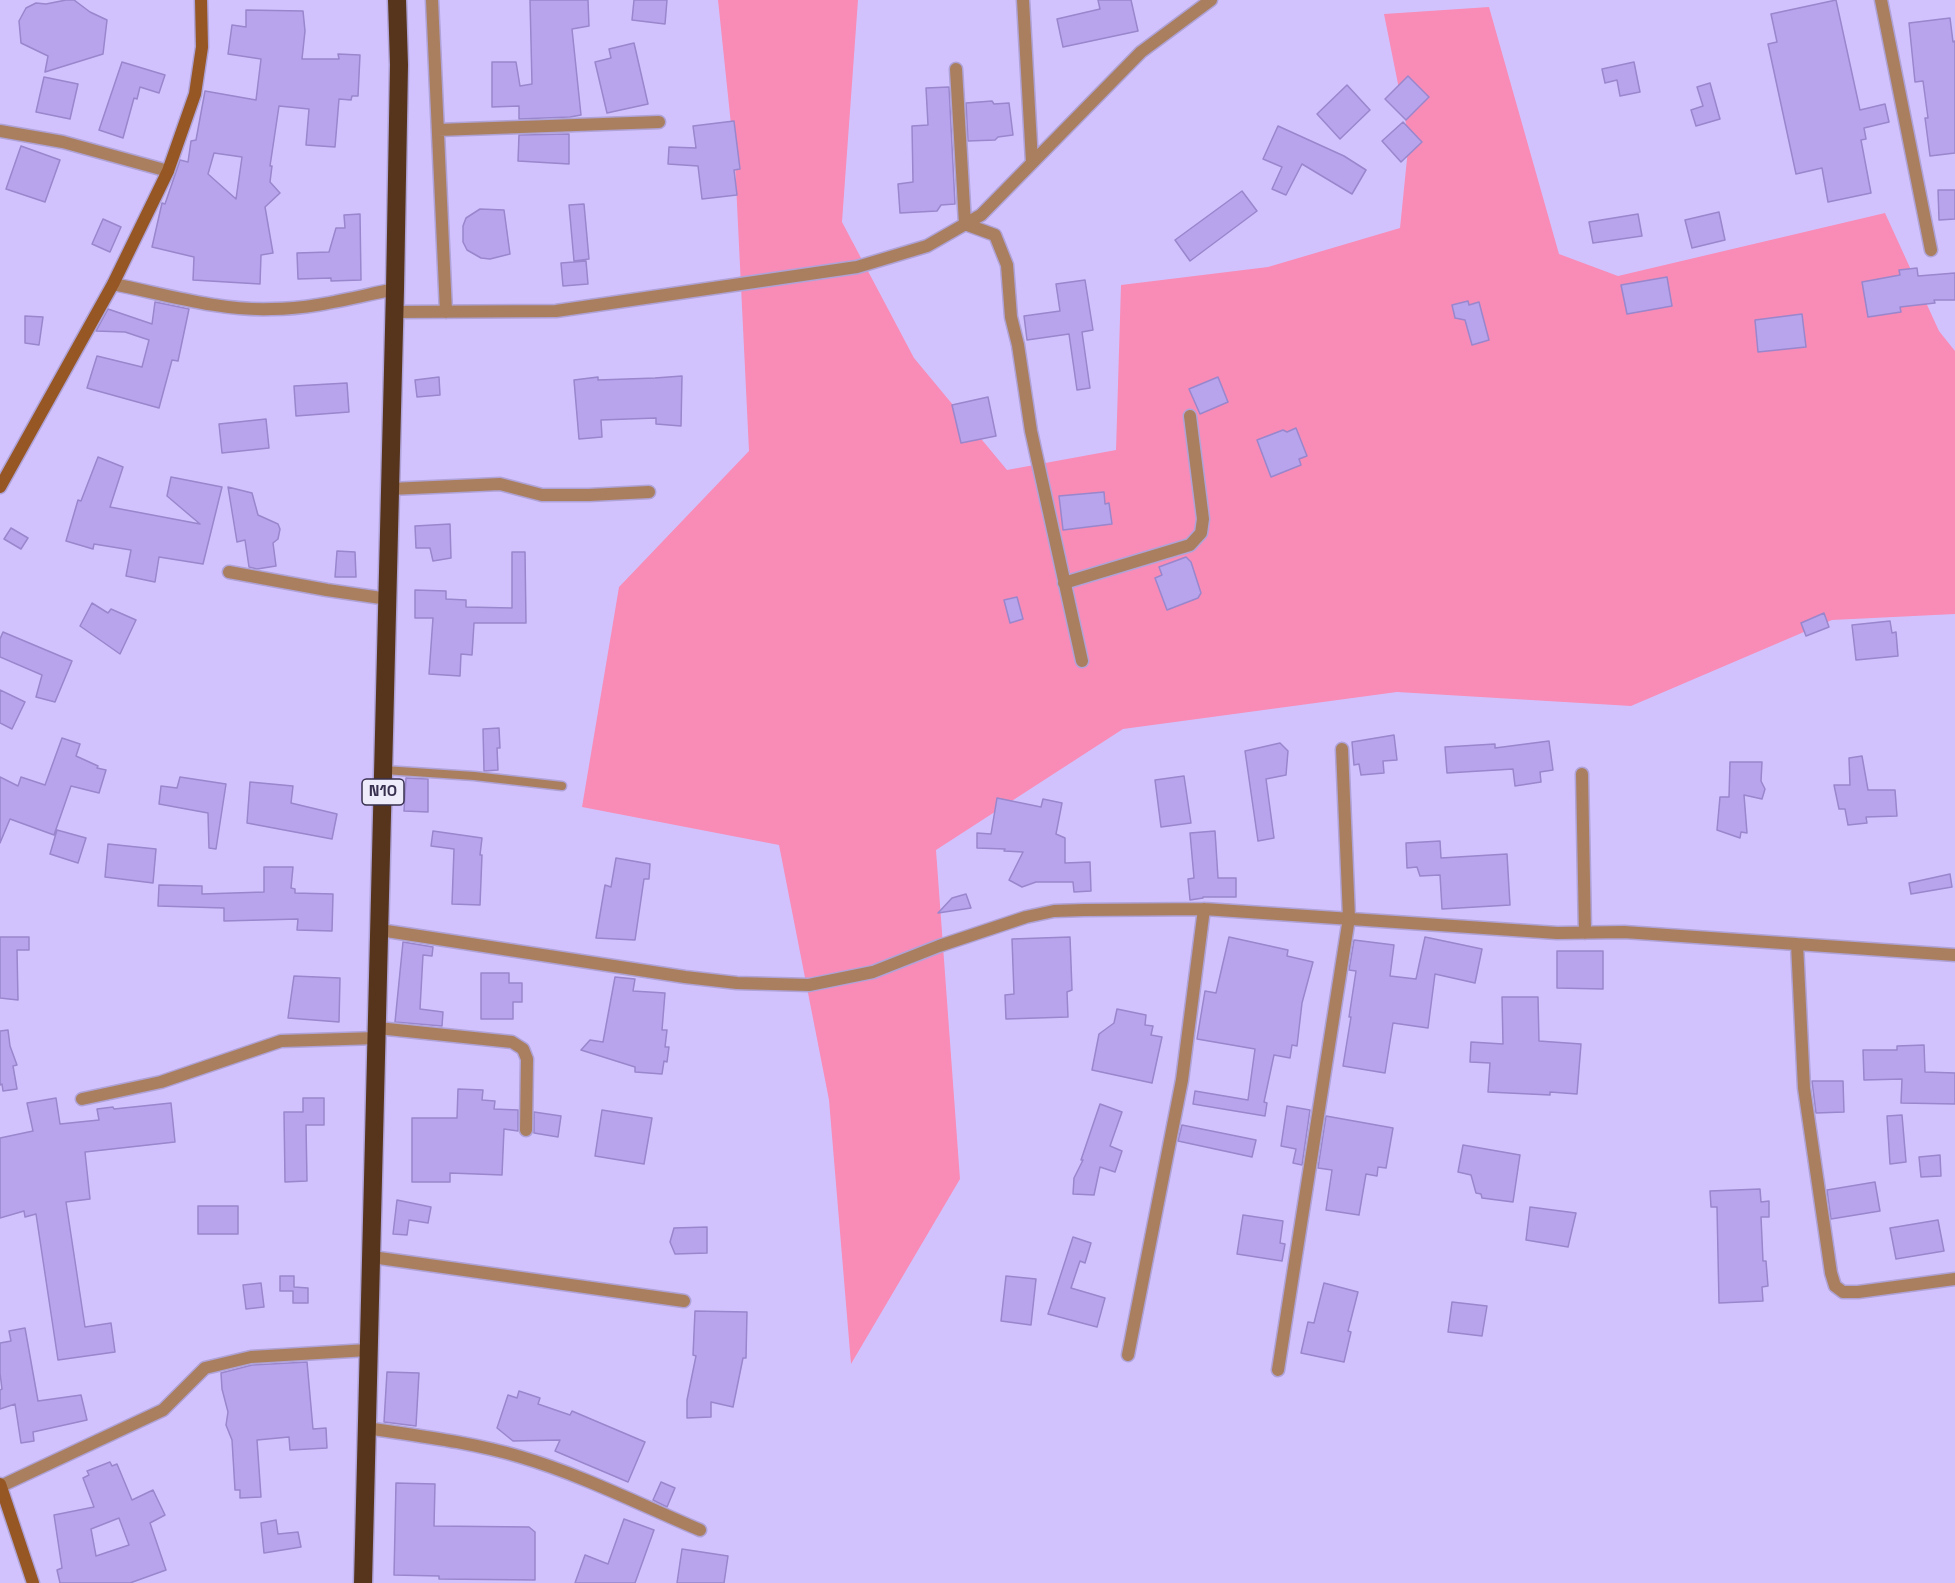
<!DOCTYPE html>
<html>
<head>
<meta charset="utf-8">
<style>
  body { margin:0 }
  canvas { display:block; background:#d1c2fe }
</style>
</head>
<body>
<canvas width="1955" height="1583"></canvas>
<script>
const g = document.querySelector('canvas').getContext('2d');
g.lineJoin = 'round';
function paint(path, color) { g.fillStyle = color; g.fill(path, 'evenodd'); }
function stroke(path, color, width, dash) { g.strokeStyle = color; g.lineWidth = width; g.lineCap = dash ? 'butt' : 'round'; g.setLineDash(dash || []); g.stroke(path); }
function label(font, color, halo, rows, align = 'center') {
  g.font = font + ' "Space Grotesk",sans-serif'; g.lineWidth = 6; g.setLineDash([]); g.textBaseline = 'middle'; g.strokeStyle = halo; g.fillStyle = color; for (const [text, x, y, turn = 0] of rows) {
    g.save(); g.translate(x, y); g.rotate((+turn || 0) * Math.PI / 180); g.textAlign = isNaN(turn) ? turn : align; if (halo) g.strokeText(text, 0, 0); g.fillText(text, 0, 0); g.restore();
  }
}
paint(new Path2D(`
  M718,0H858L842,222L914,358L1007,470L1116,450L1121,285L1268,267L1400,228L1409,139L1384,14L1489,7L1559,254L1618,276L1885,213L1939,331L1955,351V614L1832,620L1631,706L1397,692L1123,729L936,850L960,1179L851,1364L829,1100L779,845L582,807L619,587L749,451L735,163Z`), '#f88cb7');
const building = new Path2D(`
  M66,0H74L90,12L107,20L103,54L45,72L48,56L21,43L19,21L26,8L36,3L46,4Z
  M530,0H588L589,26L572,29L581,115L570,117L519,119V106L492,107V62H516L520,86L532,84Z
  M634,0H667L665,24L632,20Z
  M1098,0H1131L1138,31L1063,47L1057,19L1100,9Z
  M1836,0L1860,110L1885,104L1889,122L1864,128L1866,139L1861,140L1871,193L1828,202L1822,168L1796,174L1768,44L1777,42L1771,14Z
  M246,10L303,11L305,31L302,59H339L338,54L360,55L358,96H352L351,100L339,99L335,147L306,145L309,109L279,106L270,166H272L270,182L280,193L265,207L273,253L261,255L260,284L193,280L194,257L152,247L162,203L165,204L180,160L188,162L191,141L196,140L205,91L256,100L261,59L228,54L232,25L246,27ZM214,153L242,157L236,199L208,174Z
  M1950,18L1953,42L1955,41V153L1930,156L1925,118H1928L1923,81L1915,82L1909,23Z
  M634,43L648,104L607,113L595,62L611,58L609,49Z
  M122,62L165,75L159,93L140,87L137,99L134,98L123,138L99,130Z
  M1634,62L1640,92L1620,96L1617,80L1605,83L1602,69Z
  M1408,76L1429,97L1406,120L1385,99Z
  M44,77L78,84L70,119L36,112Z
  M1710,83L1720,119L1696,126L1691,110L1703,106L1697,87Z
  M1347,85L1370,110L1340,139L1317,114Z
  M949,87L955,204L941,205L937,211L900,213L898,184L913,182L912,126L928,125L926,88Z
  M992,101L994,104L1009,103L1013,135L998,137L995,140L968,141L966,103Z
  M734,121L740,169L734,170L737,195L702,199L698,166L668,164L669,147L696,148L693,126Z
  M1403,122L1422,142L1401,162L1382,141Z
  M1278,126L1344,156L1366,170L1352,194L1302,164L1286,195L1272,189L1282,167L1263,159Z
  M569,134V164L518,161L519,135Z
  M21,146L60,160L45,202L6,189Z
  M1938,190H1955V219L1939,220Z
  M1242,191L1257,211L1190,261L1175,240Z
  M584,204L589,259L574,261L569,205Z
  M480,209L504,210L510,254L490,259L481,258L467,250L463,242V226L466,218Z
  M1719,212L1725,240L1692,248L1685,220Z
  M360,214L361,280L331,281V278L298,279L297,253L329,252L336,228H345L344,215Z
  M1638,214L1642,236L1593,243L1589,222Z
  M103,219L121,227L110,252L92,244Z
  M586,261L588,284L563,286L561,263Z
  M1917,268L1918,276L1955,273V300H1934L1935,303L1900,307L1901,312L1868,317L1862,282L1900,275L1899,270Z
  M1667,277L1672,306L1627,314L1621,285Z
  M1085,280L1093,330L1082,332L1090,388L1077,390L1069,334L1027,340L1024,316L1060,311L1056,284Z
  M1468,301L1469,305L1479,302L1489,340L1472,345L1465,320L1455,318L1452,305Z
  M155,302L189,309L178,361L172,360L159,408L87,388L97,356L142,367L149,340L125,332L96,331L108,309L152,324Z
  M1802,314L1806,347L1758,352L1755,320Z
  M25,316L43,317L39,345L25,343Z
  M682,376L681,426L656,424V418L601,420L602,437L579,439L574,380L598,377V380L655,378Z
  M439,377L440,395L417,397L415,380Z
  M1218,377L1228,402L1200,414L1189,389Z
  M347,383L349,412L296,416L294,386Z
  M988,397L996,436L961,443L952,405Z
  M266,419L269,448L222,453L219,424Z
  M1296,428L1307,456L1299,459L1301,465L1271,477L1257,440L1283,430L1287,432Z
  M98,457L123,467L110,507L200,524L167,496L171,477L222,487L203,564L159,557L155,582L126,576L131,550L94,544L93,549L66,541L78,500L81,501Z
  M228,487L252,493L258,515L278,524L280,529L278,539L273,543L276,566L257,569L249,567L245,540L237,542Z
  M1104,492L1105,504L1109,503L1112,524L1063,530L1059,496Z
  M450,524L451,558L433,561L430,548H416L415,526Z
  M11,528L28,538L21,549L4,539Z
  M337,551L355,552L356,577H335Z
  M512,552H525L526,623H474L472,655L461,654L460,676L429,674L433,618H415V590L446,591V599L466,600V607L512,608Z
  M1186,557L1191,562L1201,593L1198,598L1167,610L1155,578L1162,575L1159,567Z
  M1017,597L1023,619L1010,623L1004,600Z
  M92,603L108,613L111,609L136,620L120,654L80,626Z
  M1824,613L1829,627L1806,636L1801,623Z
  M1890,621L1892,633L1896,632L1898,656L1856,660L1852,625Z
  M3,632L72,661L55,702L36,697L42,675L0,657V639Z
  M0,690L25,702L12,729L0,723Z
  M499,728L500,748H497L498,770L484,771L483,729Z
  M1394,735L1397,760L1383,761L1384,773L1361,775L1359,764L1354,765L1352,742Z
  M62,738L80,744L76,756L98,766L97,768L106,770L99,793L71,786L54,835L10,819L0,843V777L18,786L21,777L45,785Z
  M1549,741L1553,770L1540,772L1541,782L1515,786L1513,769L1447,773L1445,747L1495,744V748Z
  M1280,743L1288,751L1286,775L1266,779L1274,838L1258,841L1245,751Z
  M1862,756L1868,790H1895L1897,816L1866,817L1867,823L1848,825L1845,809H1839L1834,785H1850L1849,758Z
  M1730,762H1762L1761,781L1765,789L1762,799L1744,795L1747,833L1741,832L1740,838L1717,830L1720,797H1729Z
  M1184,776L1191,823L1161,827L1155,780Z
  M180,777L226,784L216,849L209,848L208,813L159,804L161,786L177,788Z
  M406,778L428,779V812L404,811Z
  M250,782L293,786L291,803L337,814L332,839L247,823Z
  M997,798L1041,807L1043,799L1062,803L1056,834L1065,838V863L1090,862L1091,891L1074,892L1073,882H1036L1022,887L1009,880L1023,852L1004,851L1005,849L977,848V833L991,834Z
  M57,830L86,838L78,863L50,854Z
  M433,831L482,838L480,855H482L480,905L452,904L454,849L431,846Z
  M1215,831L1218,878H1236V897H1203V898L1190,900L1188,879L1194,878L1190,833Z
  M1440,841L1441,858L1507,854L1510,905L1442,909L1440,875L1420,876L1417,867L1407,868L1406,843Z
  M108,844L156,849L153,883L105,877Z
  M616,858L650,864L649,879H644L635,940L596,938L605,885L611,887Z
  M264,867H293L291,888L295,889V893L333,894L332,931L297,930L298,919L224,921V908L158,906L159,885L202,886V894L264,892Z
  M1950,874L1952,887L1911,894L1909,883Z
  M966,894L971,908L938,913L952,898Z
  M0,937H29V950H17L18,1000L0,998Z
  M1070,937L1072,990L1067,992L1068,1017L1006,1019L1005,995L1014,994L1012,939Z
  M1229,937L1288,950L1287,956L1313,962L1302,1003L1297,1046L1292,1045L1290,1058L1274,1055L1264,1102L1267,1103L1265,1116L1193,1104L1195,1091L1248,1100L1255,1049L1197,1039L1205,991L1216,993Z
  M1425,937L1482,949L1475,983L1435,974L1428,1028L1393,1023L1385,1073L1343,1066L1351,1017H1349L1356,971L1349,970L1354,940L1394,945L1390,976L1416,979Z
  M403,942L433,947L432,956L423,955L420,1009L443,1012L442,1026L395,1022Z
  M1557,951H1603V989L1557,988Z
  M481,973H509V983H522V1002H513V1019H481Z
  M294,976L340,978L339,1022L288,1018Z
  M615,977L635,979L633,991L665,993L662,1030H667L665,1047H669L667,1062L664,1061L662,1074L635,1072V1067L581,1050L590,1040L603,1042Z
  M1502,997H1538L1539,1041L1581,1044L1577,1094L1550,1092V1095L1488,1092L1490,1063L1470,1062L1471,1042L1503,1044Z
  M1117,1009L1146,1015L1145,1025L1153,1026L1151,1035L1162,1037L1152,1083L1092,1070L1099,1034L1114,1023Z
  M8,1030L10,1046L17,1065L13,1066L17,1089L3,1091L2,1084L0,1085V1031Z
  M1924,1045L1925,1072L1955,1073V1104L1901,1103L1902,1079L1864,1080L1863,1050H1897V1046Z
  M1812,1081H1843L1844,1112L1816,1113Z
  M458,1089L483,1090L482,1100L495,1101L494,1109L518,1110V1131L504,1129L502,1175L450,1173V1182H412V1118H457Z
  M56,1098L60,1124L99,1120L97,1109L113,1107L114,1109L171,1103L175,1142L85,1152L90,1199L66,1202L85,1327L111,1323L115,1352L58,1360L36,1214L25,1217L24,1211L0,1218V1138L33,1131L27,1103Z
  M303,1098H324V1125H306L307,1181L285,1182L284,1112H303Z
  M1100,1104L1122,1112L1110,1146L1122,1151L1115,1172L1100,1167L1094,1195L1073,1194L1074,1178L1083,1160H1081Z
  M1287,1106L1310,1110L1302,1165L1293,1163L1296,1149L1281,1146Z
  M602,1110L652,1118L644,1164L595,1156Z
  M534,1112L561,1116L558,1137L534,1133Z
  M1902,1115L1906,1162L1890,1164L1887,1116Z
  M1326,1116L1393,1128L1386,1168L1378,1167L1377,1176L1366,1174L1359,1215L1326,1210L1332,1170L1318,1168Z
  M1182,1125L1256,1140L1252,1157L1178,1141Z
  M1463,1145L1520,1155L1513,1202L1482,1198L1481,1194L1476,1193L1471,1175L1458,1172Z
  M1940,1155L1941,1176L1921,1177L1919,1157Z
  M1875,1182L1880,1211L1831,1219L1827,1190Z
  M1760,1189L1761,1202L1769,1201V1217H1761L1763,1261H1766L1768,1286L1762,1287L1763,1301L1719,1303L1717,1207H1711L1710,1191Z
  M397,1200L431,1207L428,1223L409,1220L407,1235L393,1234Z
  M198,1206H238V1234H198Z
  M1530,1207L1576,1213L1568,1247L1526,1240Z
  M1243,1215L1283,1221L1280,1243L1285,1244L1282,1261L1237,1254Z
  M1938,1220L1944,1251L1896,1259L1890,1228Z
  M707,1227V1253L675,1254L670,1242L674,1228Z
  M1073,1237L1091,1243L1085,1263L1080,1261L1071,1288L1105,1298L1097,1327L1048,1314Z
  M280,1276H294V1287L308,1288V1303H293V1291H280Z
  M1006,1276L1036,1279L1031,1325L1001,1321Z
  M261,1283L264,1307L246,1309L243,1285Z
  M1324,1283L1358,1292L1348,1331L1351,1332L1344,1362L1301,1353L1308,1322L1314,1323Z
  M1452,1302L1487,1306L1482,1336L1448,1332Z
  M695,1311L747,1312L746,1358H743L733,1407L711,1402V1417L687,1418V1400L696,1356L693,1355Z
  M25,1328L38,1401L81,1395L87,1420L33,1432L34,1441L21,1443L15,1404L0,1409V1390L2,1389L0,1373V1343L11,1341L9,1331Z
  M307,1362L313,1429L326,1428L327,1448L290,1450L289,1437L257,1440L261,1497L240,1498V1490H235L232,1440L226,1425L228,1412L222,1389L221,1373L252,1365Z
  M387,1372L419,1373L416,1426L384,1422Z
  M519,1391L540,1398L538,1404L570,1415L572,1411L645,1442L628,1482L555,1451L560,1440L513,1441L497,1428L508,1395L517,1398Z
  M110,1462L112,1466L117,1464L132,1500L153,1490L165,1515L150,1523L166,1570L130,1583H60L57,1570L62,1568L54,1515L94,1507L83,1478L89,1475L87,1471ZM119,1518L129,1545L96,1556L91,1529Z
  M661,1482L675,1488L667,1507L653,1500Z
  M396,1483L435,1484L434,1526L529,1527L535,1532V1580L439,1579V1576L394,1575Z
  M624,1519L654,1530L635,1583H575L585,1555L608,1564Z
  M276,1520L278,1534L298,1532L301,1547L264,1553L261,1523Z
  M682,1549L728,1556L724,1583H677Z`);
paint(building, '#b7a4ed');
stroke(building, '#9986cc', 1.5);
const lane = new Path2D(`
  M384,770L474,776L562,786`);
const street = new Path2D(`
  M432,0L446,312
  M1023,0L1032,162
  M1881,0L1931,250
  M956,69L965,224L995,235L1007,265L1011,317L1018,345L1031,431L1082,661
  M438,130L659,122
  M0,131L63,142L168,171
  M113,284C164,294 219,311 272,309C313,309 355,297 395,289
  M394,312L556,311L857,267L927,246L981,215L1141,52L1211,0
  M390,489L500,484L542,495H589L649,492
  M229,572L327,590L388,599
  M1064,583L1190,545L1201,533L1203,519L1190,416
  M1582,774L1585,933
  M380,930L685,977L737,983L809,985L873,972L939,946L1026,917L1054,911L1084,910L1204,909L1557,933L1624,932L1955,955
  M1797,944L1804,1088L1831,1273L1835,1286L1843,1292H1858L1955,1279
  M378,1028L512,1042L523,1049L527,1059L526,1130
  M82,1099L161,1082L281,1041L377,1038
  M372,1257L684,1301
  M1128,1355L1182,1080L1204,909
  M1278,1370L1349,918L1342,749
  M367,1428C419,1436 470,1442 521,1457C582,1475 641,1505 700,1530
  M1,1486L163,1410L205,1368L251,1357L368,1350`);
const secondary = new Path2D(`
  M0,487L113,284L168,171L195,94L202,47L201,0
  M0,1484L33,1583`);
const highway = new Path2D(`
  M363,1583L395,289L399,65L397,0`);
stroke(lane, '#afa2d7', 11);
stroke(street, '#afa2d7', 15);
stroke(secondary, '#afa2d7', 15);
stroke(highway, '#afa2d7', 21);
stroke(lane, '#aa7f60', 8);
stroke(street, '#aa7f60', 12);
stroke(secondary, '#965725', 12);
stroke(highway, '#57351c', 18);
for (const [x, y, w] of [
  [383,792,42]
]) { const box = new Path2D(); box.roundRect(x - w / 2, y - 13, w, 26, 4.5); g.fillStyle = '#eeebfb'; g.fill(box); stroke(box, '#38304e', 1.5); }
label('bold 16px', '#38304e', null, [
  ["N10",383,792]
]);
</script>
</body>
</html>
